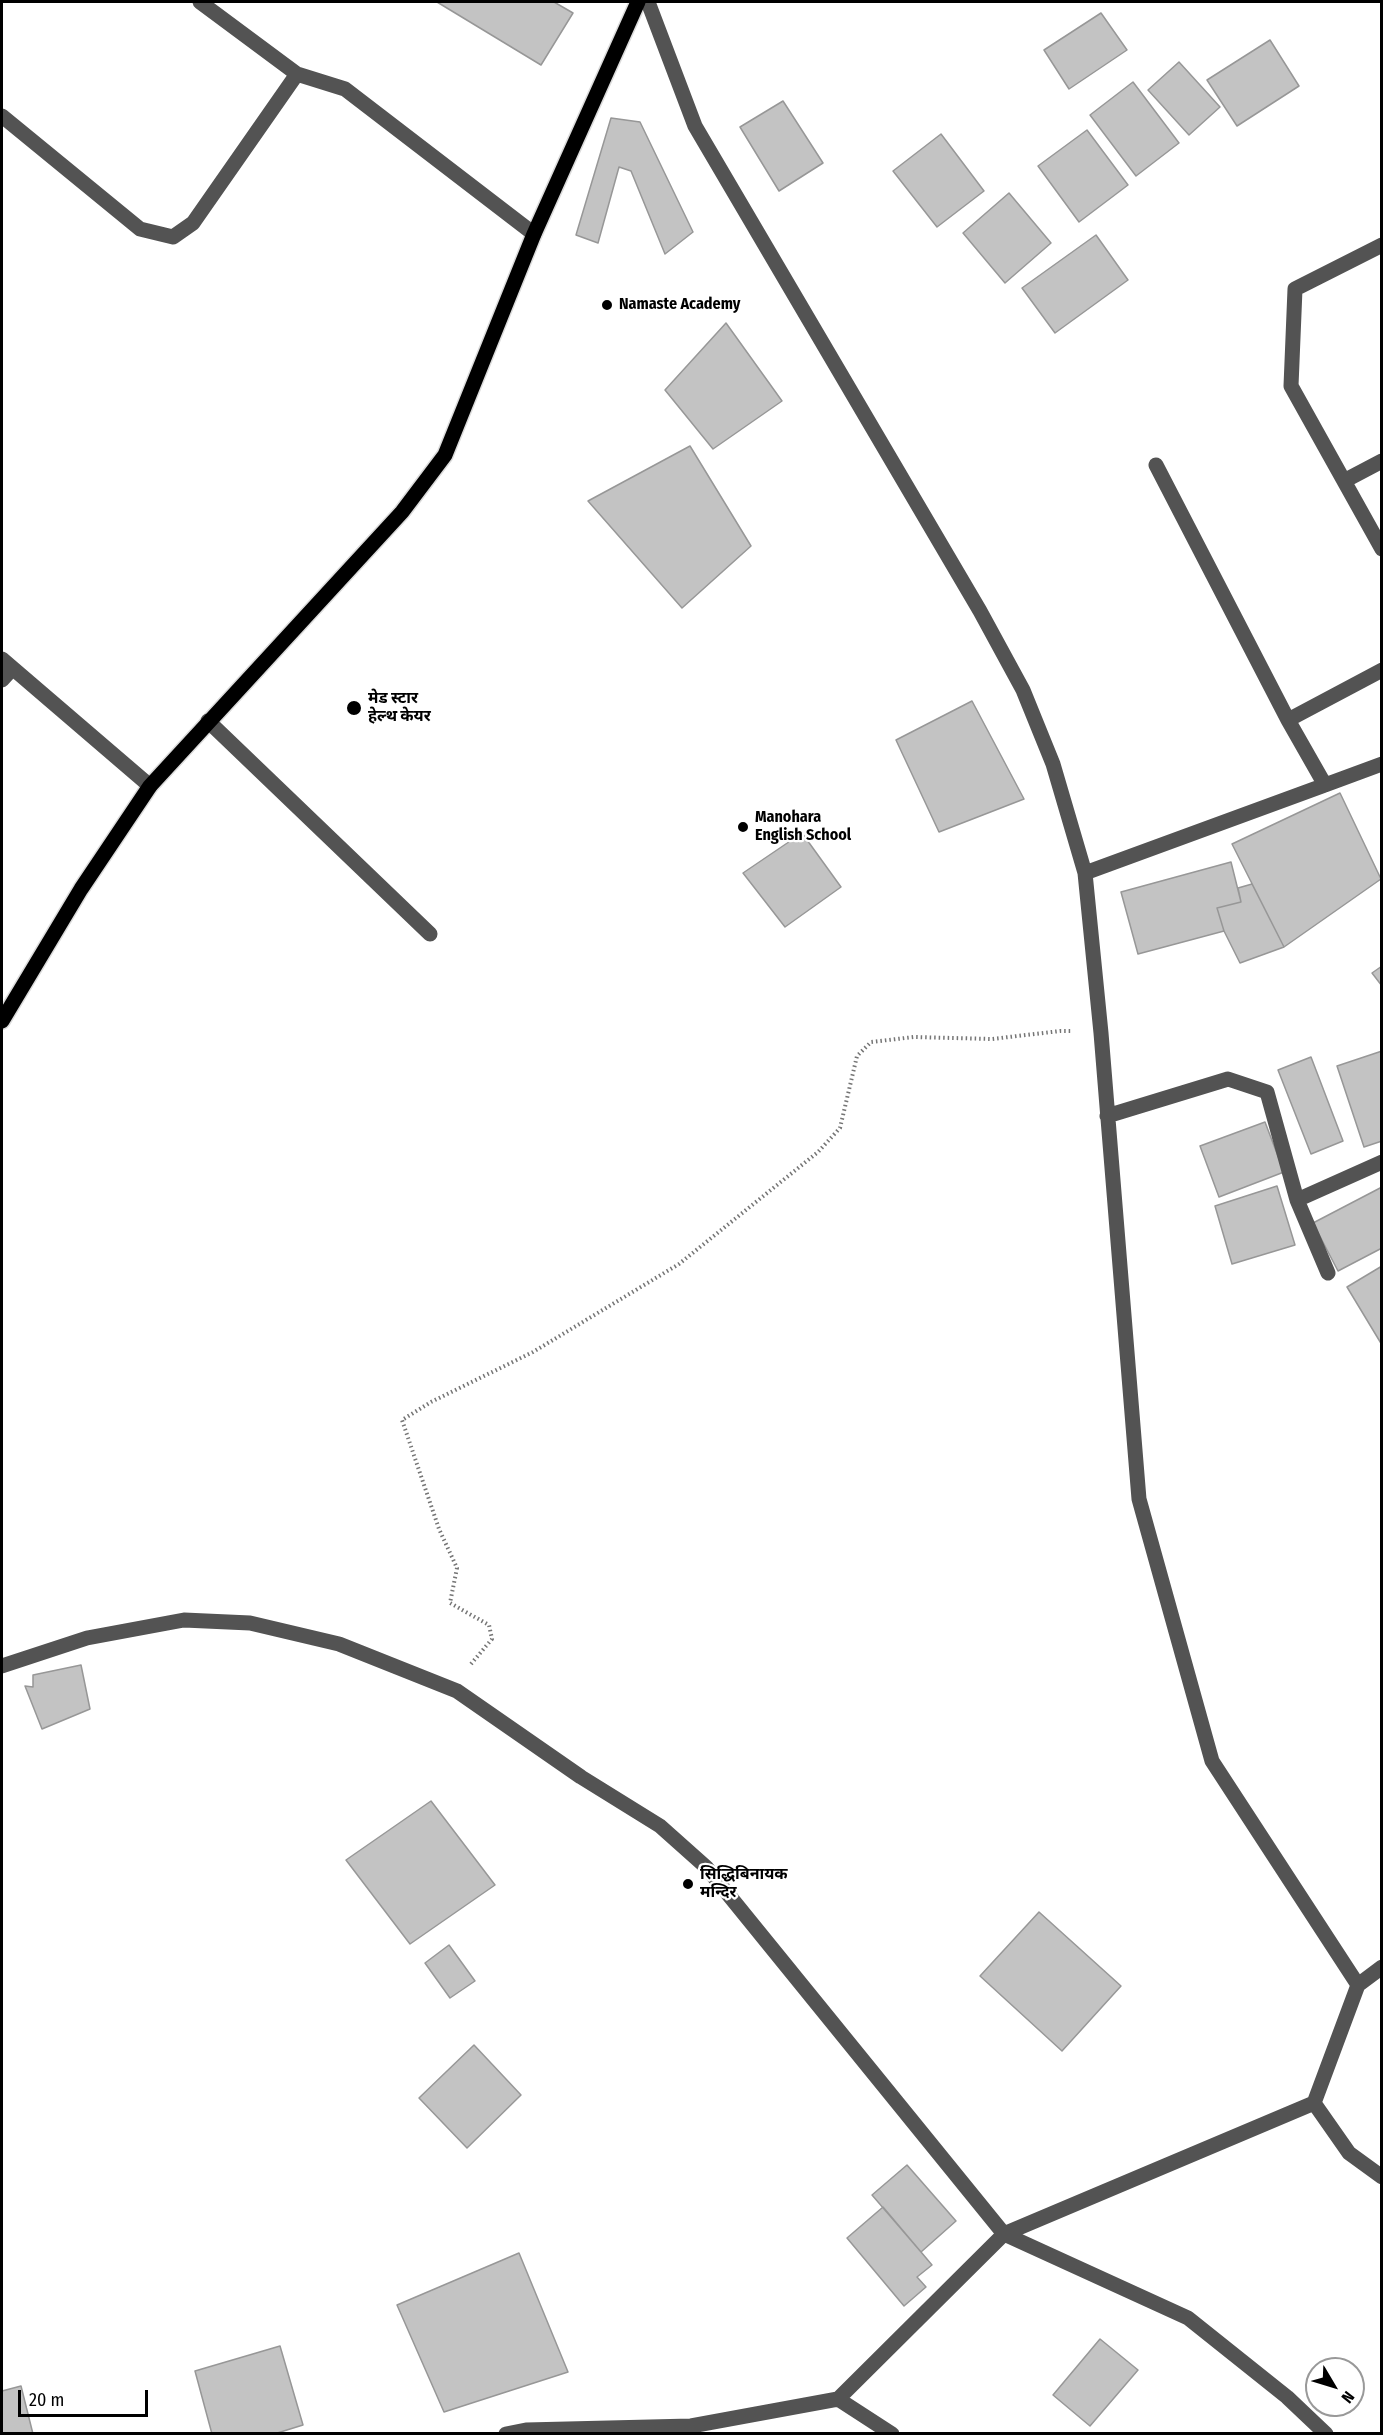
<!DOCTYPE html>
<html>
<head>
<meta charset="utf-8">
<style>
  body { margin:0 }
  #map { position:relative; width:1383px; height:2435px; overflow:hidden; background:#fff; font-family:"Fira Sans Condensed",sans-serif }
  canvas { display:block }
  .frame { position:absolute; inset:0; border:3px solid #000; pointer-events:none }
  .north { position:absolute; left:1305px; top:2357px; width:60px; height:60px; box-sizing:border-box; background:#fff; border:2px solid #999; border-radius:50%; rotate:128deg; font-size:16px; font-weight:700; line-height:24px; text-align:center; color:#000 }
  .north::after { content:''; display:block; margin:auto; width:21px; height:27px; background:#000; clip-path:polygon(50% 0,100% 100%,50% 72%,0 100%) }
  .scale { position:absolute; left:18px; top:2390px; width:130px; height:27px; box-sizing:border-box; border:3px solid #000; border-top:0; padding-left:8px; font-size:18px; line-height:21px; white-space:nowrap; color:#000; -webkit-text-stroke:4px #fff; paint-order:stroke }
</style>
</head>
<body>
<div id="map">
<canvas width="1383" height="2435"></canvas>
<div class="frame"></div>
<div class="north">N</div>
<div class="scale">20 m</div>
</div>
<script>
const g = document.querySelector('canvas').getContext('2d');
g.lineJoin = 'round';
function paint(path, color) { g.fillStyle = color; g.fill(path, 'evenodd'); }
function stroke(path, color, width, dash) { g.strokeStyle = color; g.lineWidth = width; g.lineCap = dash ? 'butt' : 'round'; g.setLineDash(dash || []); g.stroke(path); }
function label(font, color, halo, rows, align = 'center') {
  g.font = font + ' "Fira Sans Condensed","Noto Sans Devanagari",sans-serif'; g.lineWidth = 4.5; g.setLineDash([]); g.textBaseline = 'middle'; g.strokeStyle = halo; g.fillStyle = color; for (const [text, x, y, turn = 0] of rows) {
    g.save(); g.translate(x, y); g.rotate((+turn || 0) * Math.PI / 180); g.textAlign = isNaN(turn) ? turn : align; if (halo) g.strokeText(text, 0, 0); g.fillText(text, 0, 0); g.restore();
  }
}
const building = new Path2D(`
  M437,2H554L573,13L541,65Z
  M1101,13L1127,50L1069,89L1044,50Z
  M1270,40L1299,86L1237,126L1207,80Z
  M1179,62L1220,107L1189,135L1148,90Z
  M1133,82L1179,143L1136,176L1090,115Z
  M783,101L823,163L779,191L740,127Z
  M611,118L640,122L693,232L665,254L631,171L619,167L598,243L576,235Z
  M1087,130L1128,185L1079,222L1038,166Z
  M941,134L984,191L937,227L893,171Z
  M1009,193L1051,243L1005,283L963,233Z
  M1096,235L1128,280L1055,333L1022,288Z
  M726,323L782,401L713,449L665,390Z
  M690,446L751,546L682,608L588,501Z
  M972,701L1024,799L939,832L896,740Z
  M1340,793L1381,879L1284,947L1232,844Z
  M802,833L841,887L785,927L743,873Z
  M1231,862L1241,902L1217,908L1224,931L1138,954L1121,892Z
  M1252,884L1284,947L1240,963L1224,931L1217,908L1241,902L1238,888Z
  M1382,966V986L1372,973Z
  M1382,1051V1141L1364,1147L1337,1066Z
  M1311,1057L1343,1141L1311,1154L1278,1070Z
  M1265,1122L1284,1172L1219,1197L1200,1146Z
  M1277,1186L1295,1245L1232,1264L1215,1206Z
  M1382,1187V1248L1338,1271L1313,1223Z
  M1382,1266V1345L1347,1287Z
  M81,1665L90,1709L42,1729L25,1686L33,1687V1675Z
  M431,1801L495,1885L410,1944L346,1860Z
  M1039,1912L1121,1986L1062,2051L980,1976Z
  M449,1945L475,1981L450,1998L425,1963Z
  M474,2045L521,2095L467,2148L419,2098Z
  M907,2165L956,2221L921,2252L872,2195Z
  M883,2207L932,2265L917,2277L926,2287L904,2306L847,2238Z
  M519,2253L568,2372L444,2412L397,2305Z
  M1100,2339L1138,2370L1090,2426L1053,2395Z
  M280,2346L303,2425L274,2434H212L195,2371Z
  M21,2386L33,2434H2V2391Z`);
paint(building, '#c3c3c3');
stroke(building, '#979797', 1.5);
const major = new Path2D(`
  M2,1021L81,889L150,786L402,512L445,455L534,234L638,2`);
stroke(major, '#dbdbdb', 18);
stroke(new Path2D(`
  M471,1664L492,1639L489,1625L450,1603L457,1568L439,1529L402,1420L431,1402L533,1352L679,1264L818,1152L840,1128L857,1056L871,1042L914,1037L992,1039L1060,1031H1072`), '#757575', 4, [1.5, 3]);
stroke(new Path2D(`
  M200,2L297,74L345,89L534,234
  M648,2L695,126L980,611L1023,690L1053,764L1085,873L1101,1033L1139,1499L1212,1761L1358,1985
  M2,116L140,229L173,237L193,223L297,74
  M1382,245L1295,289L1291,386L1382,549
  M1156,465L1288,720L1382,670
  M1344,481L1382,461
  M2,659L150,786
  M2,680L12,669
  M208,721L430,934
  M1325,785L1382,764
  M1085,873L1325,785L1288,720
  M1107,1116L1228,1079L1267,1092L1297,1200L1328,1273
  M1297,1200L1382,1162
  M2,1666L87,1638L184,1620L250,1623L339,1644L457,1691L581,1777L660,1826L706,1867L1004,2234L1188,2318L1287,2397L1326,2434
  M1314,2103L1349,2153L1382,2177
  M838,2399L1004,2234L1314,2103L1358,1985L1382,1967
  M506,2434L526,2430L691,2426L838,2399L892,2434`), '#535353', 15);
stroke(major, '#000', 15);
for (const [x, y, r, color] of [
  [607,305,6,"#000"],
  [354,708,8,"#000"],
  [743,827,6,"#000"],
  [688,1884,6,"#000"]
]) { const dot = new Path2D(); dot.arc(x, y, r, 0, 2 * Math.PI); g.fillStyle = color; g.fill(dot); stroke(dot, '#fff', 2); }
label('bold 16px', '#000', '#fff', [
  ["Namaste Academy",619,305],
  ["मेड स्टार",368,699],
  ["हेल्थ केयर",368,717],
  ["Manohara",755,818],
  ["English School",755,836],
  ["सिद्धिबिनायक",700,1875],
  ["मन्दिर",700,1893]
], 'left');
</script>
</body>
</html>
